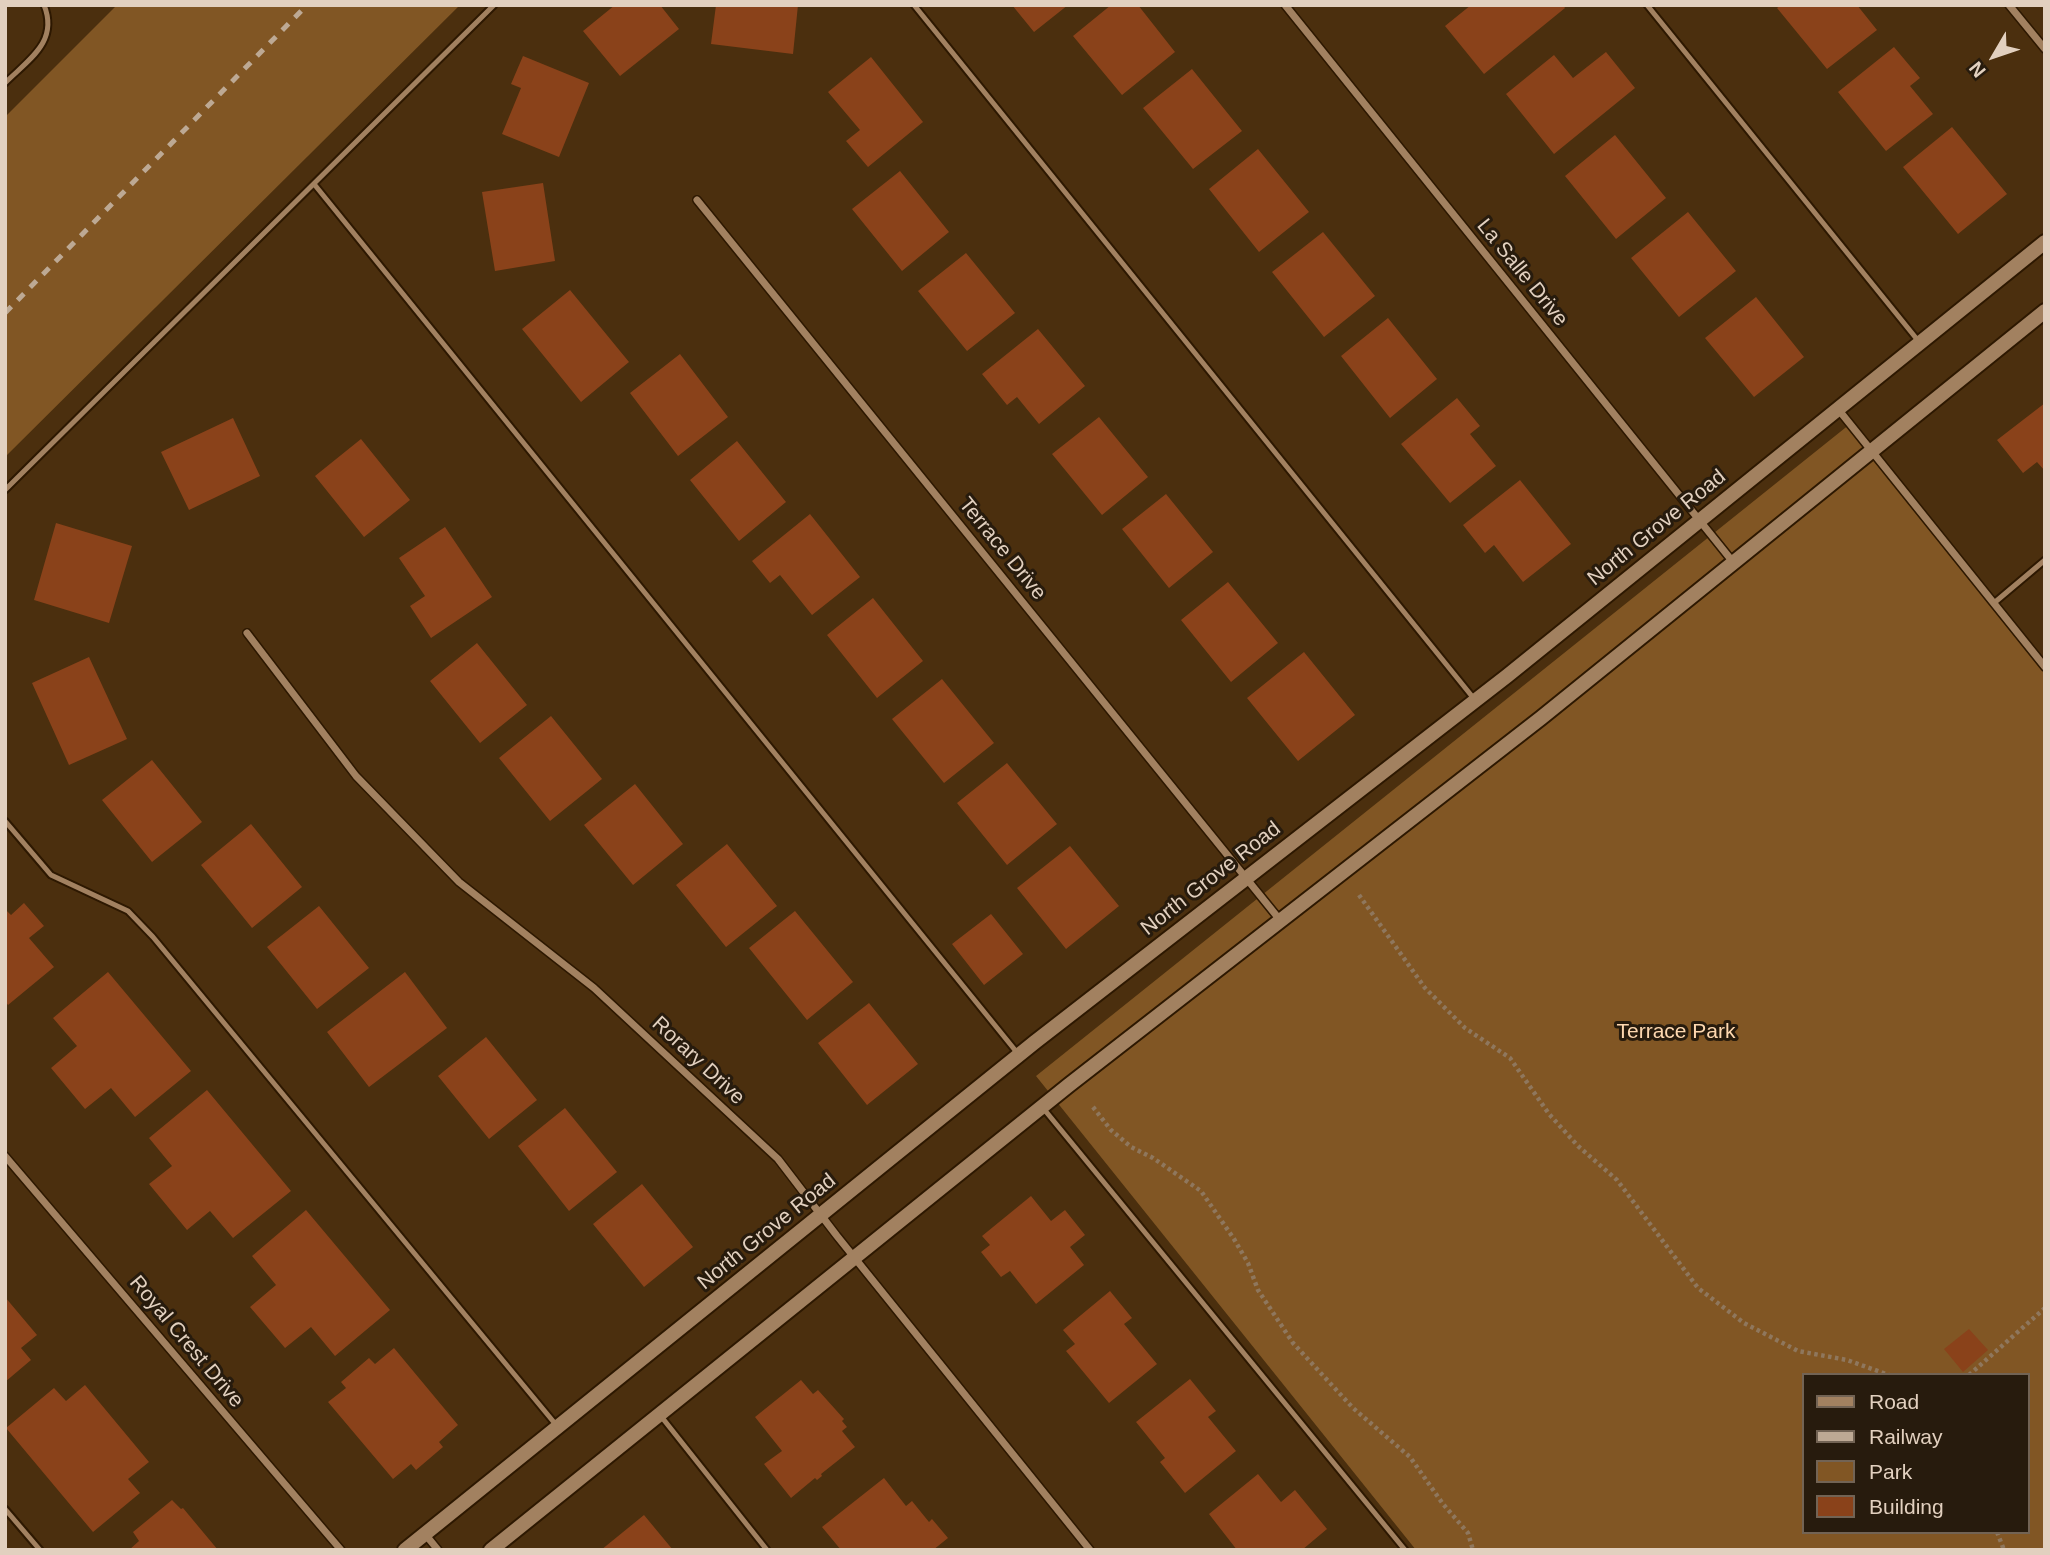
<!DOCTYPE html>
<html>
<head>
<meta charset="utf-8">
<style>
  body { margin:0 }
  #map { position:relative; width:2050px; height:1555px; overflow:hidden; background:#4b2f0e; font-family:Arial,sans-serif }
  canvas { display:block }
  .frame { position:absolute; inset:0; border:7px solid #e2d0bf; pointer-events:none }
  .legend { position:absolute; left:1802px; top:1373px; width:228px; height:161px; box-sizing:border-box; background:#271b0d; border:2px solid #726354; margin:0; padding:9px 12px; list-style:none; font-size:21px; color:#e2d0bf }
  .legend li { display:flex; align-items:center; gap:14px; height:35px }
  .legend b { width:35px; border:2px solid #726354 }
  .north { position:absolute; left:1959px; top:21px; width:70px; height:70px; -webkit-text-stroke:5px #271b0d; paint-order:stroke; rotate:231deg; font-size:19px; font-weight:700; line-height:28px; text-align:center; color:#e2d0bf }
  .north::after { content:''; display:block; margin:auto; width:24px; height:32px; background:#e2d0bf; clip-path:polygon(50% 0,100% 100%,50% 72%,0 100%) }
</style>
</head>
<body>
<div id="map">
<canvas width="2050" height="1555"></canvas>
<div class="frame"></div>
<ul class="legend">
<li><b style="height:9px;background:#a28160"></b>Road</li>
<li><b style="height:9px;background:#bda994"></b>Railway</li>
<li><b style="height:19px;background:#815624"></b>Park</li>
<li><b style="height:19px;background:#8a421a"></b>Building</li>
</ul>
<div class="north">N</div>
</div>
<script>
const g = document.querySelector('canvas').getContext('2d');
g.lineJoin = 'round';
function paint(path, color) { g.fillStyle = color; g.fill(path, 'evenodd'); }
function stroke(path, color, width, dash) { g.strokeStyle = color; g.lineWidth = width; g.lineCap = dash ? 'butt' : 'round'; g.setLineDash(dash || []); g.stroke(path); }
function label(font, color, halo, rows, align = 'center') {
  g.font = font + ' Arial,sans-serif'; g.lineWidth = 6; g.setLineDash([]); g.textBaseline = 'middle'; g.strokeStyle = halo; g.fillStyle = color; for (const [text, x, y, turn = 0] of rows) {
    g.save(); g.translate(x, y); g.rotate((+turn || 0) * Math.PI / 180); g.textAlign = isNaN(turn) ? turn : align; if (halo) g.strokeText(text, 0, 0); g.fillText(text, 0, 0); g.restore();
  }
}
paint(new Path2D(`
  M117,5H460L5,457V117Z
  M1850,424L2045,666V1550H1416L1036,1076ZM1803,1375H2027V1532H1803Z`), '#815624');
paint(new Path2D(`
  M615,5H660L679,29L620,76L583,31Z
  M716,5H798L793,54L711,44Z
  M1012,5H1068L1034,32Z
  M1111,5H1138L1175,52L1122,95L1073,36Z
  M1471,5H1563L1565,8L1484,74L1445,26Z
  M1781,5H1857L1877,30L1827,69L1777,8Z
  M1894,47L1920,78L1910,86L1933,114L1886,151L1838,92Z
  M1606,52L1635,88L1554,154L1506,94L1554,55L1573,78Z
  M523,56L589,83L559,157L502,134L521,88L511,84Z
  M871,57L923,122L868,167L846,141L860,130L828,92Z
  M1192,69L1242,131L1193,169L1143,108Z
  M1952,127L2007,194L1958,234L1903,167Z
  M1615,135L1666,198L1616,239L1565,176Z
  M1258,149L1309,212L1259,252L1209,189Z
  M900,171L949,232L902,271L852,209Z
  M543,183L555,261L495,271L482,192Z
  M1688,212L1736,271L1679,317L1631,258Z
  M1323,232L1375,296L1324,337L1272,272Z
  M966,253L1015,313L967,351L918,291Z
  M570,290L629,362L581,402L522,329Z
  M1756,297L1804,357L1754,397L1705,338Z
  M1388,318L1437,379L1390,418L1341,356Z
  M1038,329L1085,386L1039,424L1017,397L1007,405L982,374Z
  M680,354L728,417L678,456L630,393Z
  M1457,398L1480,426L1470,434L1496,466L1450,503L1401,444Z
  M2045,403V471L2037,462L2023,473L1997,440Z
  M1099,417L1148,477L1102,515L1052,454Z
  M233,418L260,476L189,510L161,452Z
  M361,439L410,500L364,537L315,476Z
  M737,441L786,502L739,541L690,480Z
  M1520,480L1571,544L1523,582L1494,545L1485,553L1463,525Z
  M1166,494L1213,552L1169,588L1122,529Z
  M810,514L860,577L812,615L780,575L770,583L752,561Z
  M56,523L132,546L109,623L34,600Z
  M445,527L492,597L431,638L410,606L425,596L399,558Z
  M1228,582L1278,643L1231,682L1181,620Z
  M873,598L923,661L877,698L827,635Z
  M477,643L527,705L480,743L430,681Z
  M1304,652L1355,715L1298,761L1247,698Z
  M89,657L127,739L69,765L32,683Z
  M942,679L994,743L944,783L892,719Z
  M551,716L602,779L550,821L499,758Z
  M152,760L202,822L152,862L102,800Z
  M1007,763L1057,824L1007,865L957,803Z
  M635,784L683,844L633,885L584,825Z
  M251,824L302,887L252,928L201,865Z
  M727,844L777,906L726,947L676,885Z
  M1070,846L1119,906L1066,949L1017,888Z
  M24,903L44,926L29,938L54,967L8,1005L5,1001V909L11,915Z
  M319,906L369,968L317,1009L267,947Z
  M795,911L853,982L807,1020L749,948Z
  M991,914L1023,954L984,985L952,944Z
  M108,972L191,1071L135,1117L111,1088L85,1109L51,1068L77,1046L53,1018Z
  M405,972L447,1028L369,1087L327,1032Z
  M869,1003L918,1064L867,1105L818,1043Z
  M486,1037L537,1100L489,1139L438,1076Z
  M207,1090L291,1191L233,1238L210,1211L187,1230L149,1184L172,1166L149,1138Z
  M565,1108L617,1172L569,1211L518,1146Z
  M642,1184L693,1247L644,1287L593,1224Z
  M1031,1196L1051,1221L1065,1210L1085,1235L1070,1247L1084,1265L1036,1304L1010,1271L1001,1277L981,1252L990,1245L982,1236Z
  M306,1210L390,1310L335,1356L311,1327L285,1348L250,1307L276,1285L252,1256Z
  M1110,1291L1132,1318L1124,1324L1157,1364L1109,1403L1066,1351L1075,1344L1063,1330Z
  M5,1297L37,1335L21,1348L31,1360L5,1382Z
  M1969,1329L1988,1350L1963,1372L1944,1349Z
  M394,1348L458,1425L439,1442L443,1447L416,1470L411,1464L393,1479L328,1402L346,1388L341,1382L369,1358L375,1364Z
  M1190,1379L1216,1411L1208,1417L1236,1451L1185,1493L1160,1462L1165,1458L1136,1422Z
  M801,1380L813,1394L818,1390L844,1419L842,1421L847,1427L842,1431L855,1447L821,1474L822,1476L817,1480L815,1478L791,1498L764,1464L782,1451L755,1417Z
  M85,1385L149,1462L128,1479L140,1493L93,1532L6,1428L54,1388L66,1401Z
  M1258,1474L1281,1502L1295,1490L1327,1529L1302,1550H1237L1209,1514Z
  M884,1478L906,1506L912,1501L929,1522L932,1519L948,1538L933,1550H841L822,1527Z
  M172,1500L181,1509L183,1508L218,1550H129L139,1541L133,1532Z
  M644,1515L673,1550H601Z`), '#8a421a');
const lane = new Path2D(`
  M914,5L1475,700
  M1647,5L1920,343
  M5,83C28,60 59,42 44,5
  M314,184L1019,1055
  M5,490L494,5
  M1994,603L2045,560
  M5,821L51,875L128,911L153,937L557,1426
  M1043,1108L1405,1550
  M660,1415L767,1550
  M5,1509L40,1550`);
const street = new Path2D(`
  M1285,5L1733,562
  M2009,5L2045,49
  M697,200L1280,920
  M1838,409L2045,667
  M247,633L356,776L459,882L594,988L778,1159L837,1236L1090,1550
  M5,1156L341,1550
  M425,1534L438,1550`);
const secondary = new Path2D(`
  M405,1550L1035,1042L1507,676L2045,242
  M491,1550L1069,1085L1541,718L2045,311`);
stroke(lane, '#2d1801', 9);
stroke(street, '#2d1801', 10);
stroke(secondary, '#2d1801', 18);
stroke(new Path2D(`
  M1359,895L1425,988L1465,1028L1510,1058L1549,1114L1578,1146L1617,1180L1698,1288L1744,1323L1798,1351L1847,1360L1889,1375
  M1093,1107L1111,1130L1131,1147L1153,1158L1201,1191L1234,1239L1248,1263L1258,1290L1293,1343L1353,1408L1410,1457L1443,1504L1468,1533L1473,1550
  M1969,1375L2045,1308
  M1997,1532L2004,1550`), '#8f775d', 4.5, [3.5, 3.5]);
stroke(lane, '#a28160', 5);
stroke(street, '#a28160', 7);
stroke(secondary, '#a28160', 14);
stroke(new Path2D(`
  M5,313L307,5`), '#bda994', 5, [9, 9]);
label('21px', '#e2d0bf', '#271b0d', [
  ["La Salle Drive",1522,273,51],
  ["North Grove Road",1657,528,-39],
  ["Terrace Drive",1002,549,51],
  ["North Grove Road",1211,879,-38],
  ["Rorary Drive",698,1061,43],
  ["North Grove Road",767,1232,-39],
  ["Royal Crest Drive",186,1342,50]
]);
label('21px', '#fdd7af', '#271b0d', [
  ["Terrace Park",1676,1032]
]);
</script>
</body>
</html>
